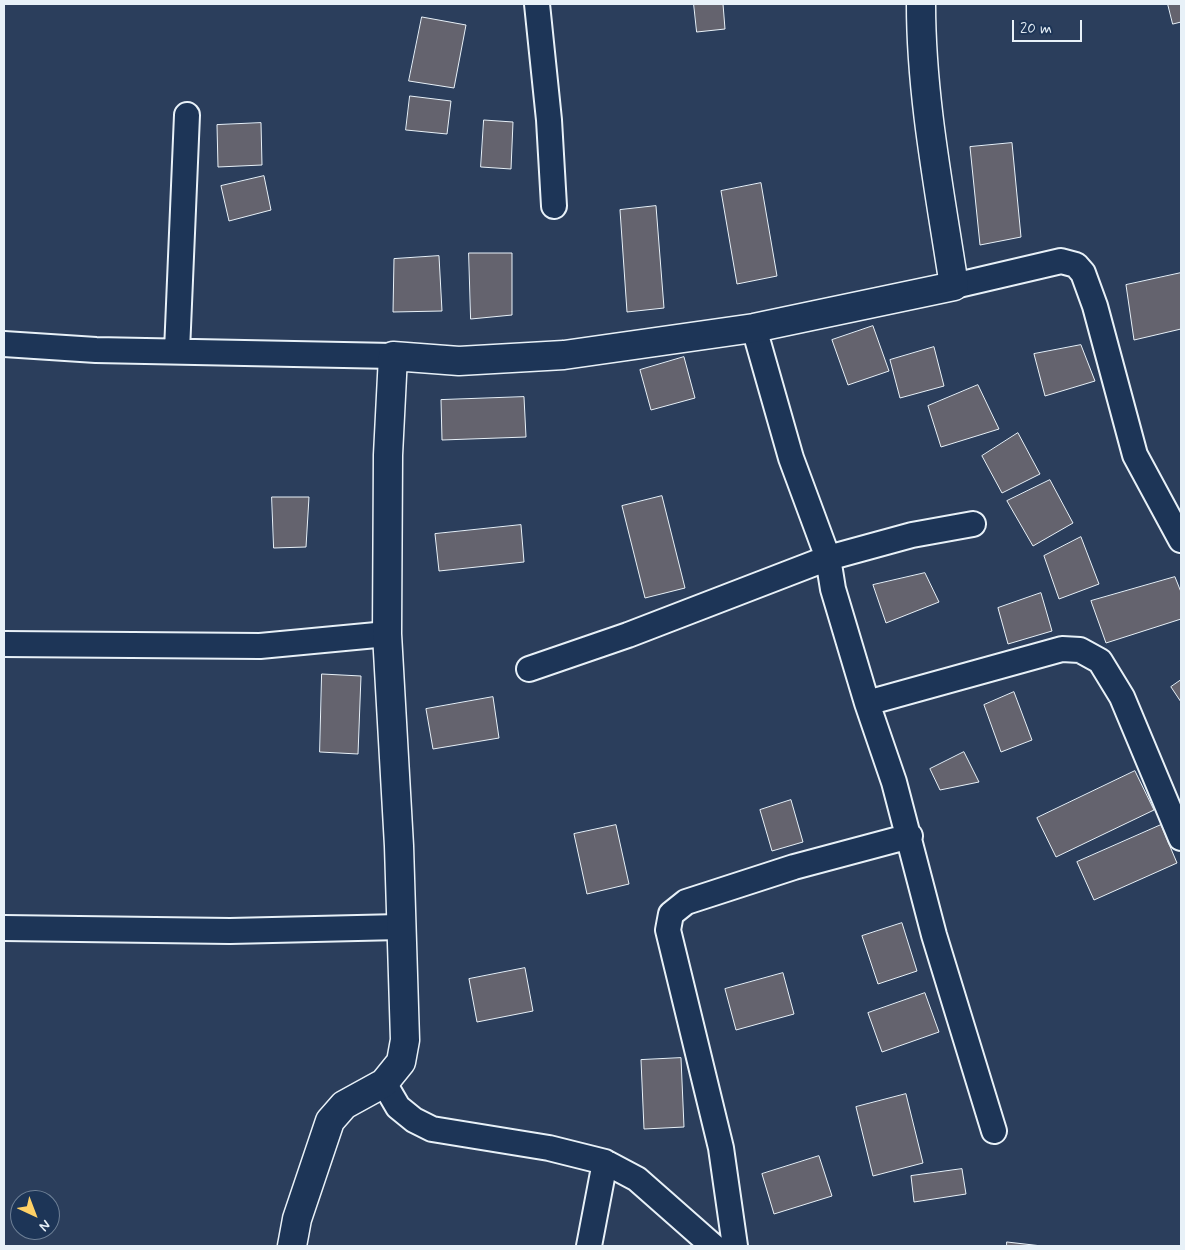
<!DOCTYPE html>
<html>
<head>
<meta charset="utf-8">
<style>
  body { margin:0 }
  #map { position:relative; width:1185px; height:1250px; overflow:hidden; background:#2b3e5c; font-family:Mynerve,sans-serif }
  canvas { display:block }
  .frame { position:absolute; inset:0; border:5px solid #e8f1f8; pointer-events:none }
  .north { position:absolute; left:10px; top:1190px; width:50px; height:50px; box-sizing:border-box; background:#1d3557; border:1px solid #6e8097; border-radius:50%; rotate:137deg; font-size:14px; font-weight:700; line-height:20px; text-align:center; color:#e8f1f8 }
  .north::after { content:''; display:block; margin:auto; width:18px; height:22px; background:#ffd166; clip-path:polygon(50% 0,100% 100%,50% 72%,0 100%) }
  .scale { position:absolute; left:1012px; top:20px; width:70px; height:22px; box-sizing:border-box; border:2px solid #e8f1f8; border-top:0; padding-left:6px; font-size:15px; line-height:18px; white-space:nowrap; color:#e8f1f8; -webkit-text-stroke:4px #1d3557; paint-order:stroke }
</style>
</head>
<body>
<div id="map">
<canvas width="1185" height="1250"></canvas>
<div class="frame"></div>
<div class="north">N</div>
<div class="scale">20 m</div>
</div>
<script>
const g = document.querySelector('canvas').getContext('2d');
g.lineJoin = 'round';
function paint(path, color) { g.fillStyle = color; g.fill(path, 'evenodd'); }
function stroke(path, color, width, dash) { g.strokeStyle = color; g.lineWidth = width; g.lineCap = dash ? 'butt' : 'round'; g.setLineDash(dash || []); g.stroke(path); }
const building = new Path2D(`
  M694,4H723L725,29L697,32Z
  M1168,4H1181V22L1173,24Z
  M422,17L466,25L454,88L409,81Z
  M410,96L451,101L447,134L406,130Z
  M484,120L513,122L511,169L481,167Z
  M261,123L262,165L218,167L217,125Z
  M1012,143L1021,237L980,245L970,147Z
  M264,176L271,210L229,221L221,186Z
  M761,183L777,276L737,284L721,191Z
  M656,206L664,308L627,312L620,210Z
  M469,253H512V315L471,319Z
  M439,256L442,311L393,312L394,259Z
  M1181,273V329L1134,340L1126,285Z
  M873,326L889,371L848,385L832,340Z
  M1081,345L1095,381L1045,396L1034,354Z
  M934,347L944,386L900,398L890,360Z
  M684,357L695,398L651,410L640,370Z
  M978,385L999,429L941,447L928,406Z
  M524,397L526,437L442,440L441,400Z
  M1018,433L1040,474L1002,493L982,456Z
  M1050,480L1073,523L1033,546L1007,501Z
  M662,496L685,588L645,598L622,506Z
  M272,497H309L306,547L274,548Z
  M521,525L524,562L439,571L435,534Z
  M1081,537L1099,584L1059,599L1044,556Z
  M925,573L939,602L886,623L873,585Z
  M1175,577L1181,592V619L1106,643L1091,601Z
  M1041,593L1052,631L1008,644L998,608Z
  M322,674L361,676L358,754L320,752Z
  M1181,680V702L1171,687Z
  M1014,692L1032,740L1001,752L984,705Z
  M493,697L499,738L433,749L426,709Z
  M964,752L979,782L940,790L930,769Z
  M1135,771L1154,810L1056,857L1037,818Z
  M791,800L803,842L772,851L760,810Z
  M616,825L629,884L587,894L574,834Z
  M1161,825L1177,863L1094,900L1077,862Z
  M902,923L917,971L878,984L862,936Z
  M525,968L533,1011L477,1022L469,979Z
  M783,973L794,1014L736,1030L725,989Z
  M925,993L939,1032L882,1052L868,1013Z
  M681,1058L684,1127L644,1129L641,1060Z
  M906,1094L923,1163L873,1176L856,1107Z
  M819,1156L832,1196L774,1214L762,1174Z
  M962,1169L966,1194L914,1202L911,1176Z
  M1007,1242L1042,1246H1007Z`);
paint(building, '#64636e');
stroke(building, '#e8f1f8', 1);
const street = new Path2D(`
  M537,4L549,120L554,206
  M954,286L1061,261L1076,265L1083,273L1095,306L1135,455L1181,540
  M754,328L791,458L828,558L833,589L867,703L894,782L934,935L994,1131
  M4,344L96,350L393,356
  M177,351L187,115
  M4,644L260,646L387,634
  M529,669L628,635L828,558L912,535L973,524
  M867,703L1062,649L1080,650L1100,661L1122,697L1181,838
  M4,928L230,931L400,927
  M384,1083L398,1107L414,1120L432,1129L549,1148L605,1162L637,1179L713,1246
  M589,1246L605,1162
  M735,1246L721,1148L668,930L671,914L686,902L794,867L910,836`);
const secondary = new Path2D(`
  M292,1246L297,1219L330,1121L344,1105L384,1083L401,1062L405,1040L399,846L387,634L388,455L393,356L459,361L564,355L754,328L954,286C940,193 921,98 921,4`);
stroke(street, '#e8f1f8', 28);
stroke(secondary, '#e8f1f8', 31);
stroke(street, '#1d3557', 24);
stroke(secondary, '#1d3557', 28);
</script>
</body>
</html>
